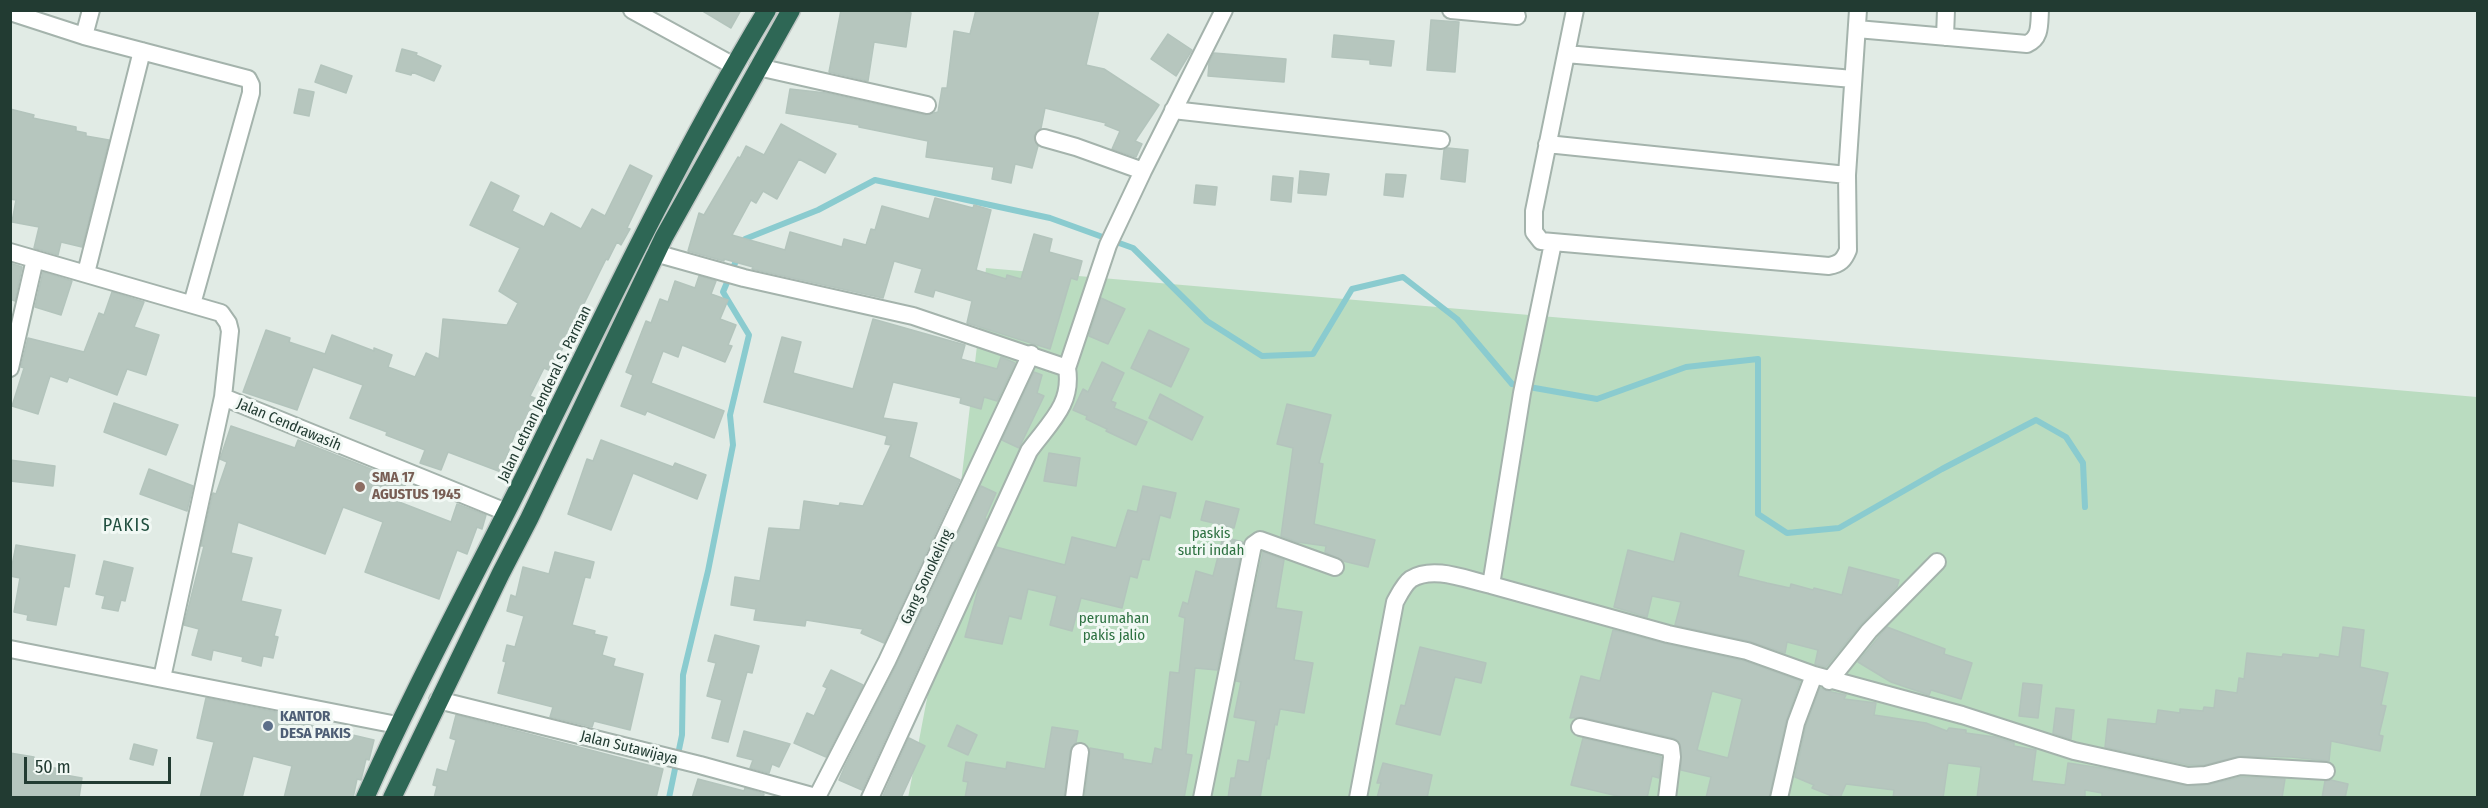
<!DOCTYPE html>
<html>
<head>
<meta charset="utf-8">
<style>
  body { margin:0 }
  #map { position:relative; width:2488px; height:808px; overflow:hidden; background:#e1ebe5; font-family:"Fira Sans Condensed",sans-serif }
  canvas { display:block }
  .frame { position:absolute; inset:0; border:12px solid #223b32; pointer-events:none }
  .scale { position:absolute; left:24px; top:757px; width:147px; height:27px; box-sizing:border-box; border:3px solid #223b32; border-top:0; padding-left:8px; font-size:18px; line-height:21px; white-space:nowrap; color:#223b32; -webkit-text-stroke:4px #f1f8f4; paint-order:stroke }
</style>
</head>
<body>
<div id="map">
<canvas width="2488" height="808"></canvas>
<div class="frame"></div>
<div class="scale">50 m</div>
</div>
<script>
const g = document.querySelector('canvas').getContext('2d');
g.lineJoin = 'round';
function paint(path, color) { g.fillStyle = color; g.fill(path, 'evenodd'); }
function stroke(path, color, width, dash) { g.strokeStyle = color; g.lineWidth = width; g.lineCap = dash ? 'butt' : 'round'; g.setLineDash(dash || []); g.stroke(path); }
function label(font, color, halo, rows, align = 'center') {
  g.font = font + ' "Fira Sans Condensed",sans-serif'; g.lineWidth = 6; g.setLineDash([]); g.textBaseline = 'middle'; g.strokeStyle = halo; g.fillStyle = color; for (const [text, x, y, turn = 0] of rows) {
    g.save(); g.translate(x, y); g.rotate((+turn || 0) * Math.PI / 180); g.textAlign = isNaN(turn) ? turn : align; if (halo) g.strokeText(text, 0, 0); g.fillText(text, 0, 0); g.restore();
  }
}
paint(new Path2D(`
  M986,268L2477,397V797L908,798L950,578Z`), '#badcc0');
stroke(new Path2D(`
  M743,244L745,239L818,210L875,180L1050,218L1133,248L1207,321L1262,356L1313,354L1352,289L1403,277L1457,319L1512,384L1597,399L1686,367L1758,359V514L1787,533L1839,528L1942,469L2036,420L2066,437L2083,463L2085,507
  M669,798L682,735L683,675L708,571L733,445L730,415L749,335L723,292L738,256`), '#8acbcf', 6);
const building = new Path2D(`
  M701,10H741L731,28Z
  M841,10H898L911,13L906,47L874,42L868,81L829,72Z
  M976,10H1099L1086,65L1104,69L1159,105L1135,141L1142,144L1136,157L1112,149L1120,131L1105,125L1106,123L1045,108L1041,128L1034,136L1038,146L1032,168L1015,164L1011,183L992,179L994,167L926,157L928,141L859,127V125L786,113L790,89L826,93L925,115L938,112L942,88H947L954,31L970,34Z
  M1431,20L1459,22L1455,72L1427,70Z
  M1168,34L1192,50L1176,76L1151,59Z
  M1334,35L1394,41L1391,66L1370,64V60L1332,57Z
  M402,49L417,53L416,55L441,66L434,81L412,72L411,75L396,71Z
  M1214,53L1286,59L1284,82L1208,76L1209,63Z
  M321,65L352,76L346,93L315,82Z
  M299,89L314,92L309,116L294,113Z
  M10,109L34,115L33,118L76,127V131L86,133V136L109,140L82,247L61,242L58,255L34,248L39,227L12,222L16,200L10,199Z
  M781,124L836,154L825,173L799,159L777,199L763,191L756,203L751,200L732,235L785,250L790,232L842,247L844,239L866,245L871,229L875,230L882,206L929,219L935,198L973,208L974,205L991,210L976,270L1006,279L1007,275L1021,279L1034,234L1052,239L1049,252L1082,261L1077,280L1071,278L1050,349L967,323L972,301L935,290L933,297L915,292L922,269L894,261L883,298L752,269L753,267L724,259V261L688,251L699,213L704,215L738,157L740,158L746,146L764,155Z
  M1448,148L1468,150L1465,182L1441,179L1444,150Z
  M630,165L652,176L627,228L630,229L621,245L617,242L608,260L606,259L570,332L560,354L563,356L555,373L544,368L530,396L543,402L527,436L516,431L501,472L448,452L441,470L420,463L425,450L386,435L387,432L350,418L363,385L313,367L297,410L243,392L266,330L290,338L289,342L325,354L332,335L374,351V348L392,355L388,367L415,377L426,353L439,359L443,319L507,325L518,303L499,291L520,248L470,225L491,182L519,196L512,211L544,227L551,213L581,229L592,209L605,216Z
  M1300,171L1329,174L1326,195L1298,193Z
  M1386,174L1406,175L1403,197L1384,195Z
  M1273,176L1293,178L1291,202L1271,200Z
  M1196,185L1217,187L1215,205L1194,203Z
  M10,263L22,267L15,301L10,299Z
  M43,272L72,281L61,315L35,307Z
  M699,276L716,281L711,294L728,300L720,319L736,325L728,345L732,346L725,362L682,345L678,357L663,351L651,383L724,411L714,438L647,411L645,415L621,406L633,375L626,372L646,321L651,323L660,299L668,302L675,281L695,288Z
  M112,292L144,302L134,327L159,335L146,375L127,369L117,395L69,377L67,382L50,376L38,414L12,406L24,368L21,367L28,338L84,352L99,313L104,315Z
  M1101,298L1125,309L1108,344L1089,336Z
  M873,319L965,345L961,359L997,369L1001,357L1015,363L997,401L984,397L981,409L960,403L961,398L893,382L883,418L917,423L909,457L960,480L884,643L861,633L863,629L806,620L805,626L754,620L756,609L731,605L735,577L760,581L769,528L800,530L804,501L839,506L840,503L863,506L891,445L885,444L887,436L764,402L782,337L801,342L793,373L853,389Z
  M1149,330L1189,349L1171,387L1131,368Z
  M1102,362L1124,373L1111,401L1116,403L1114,408L1147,422L1136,445L1106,431L1107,429L1086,419L1087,416L1073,410L1083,389L1088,392Z
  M1034,372L1042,375L1037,393L1044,396L1019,448L1002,440Z
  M1160,394L1203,417L1192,440L1149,418Z
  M114,403L178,425L166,455L104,432Z
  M1287,404L1331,415L1319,463L1323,464L1314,524L1375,540L1368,567L1343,561L1325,552L1326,546L1297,542L1281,536L1293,448L1277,444Z
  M231,426L295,448L298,440L406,483L399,502L451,522L457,504L486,515L482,529L477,527L467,554L457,550L439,599L365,572L383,522L343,507L325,554L238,522L231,553L252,558L241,601L281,610L274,636L278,637L273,658L263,656L261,666L242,661L243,657L213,650L211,660L192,655L199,629L184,625L204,546H201L213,493L216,494L227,462L220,459Z
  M601,440L673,467L675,463L706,475L697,499L633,473L611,530L568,514L587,459L593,461Z
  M1049,453L1080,458L1076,486L1044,481Z
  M10,460L55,466L53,486L10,481Z
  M149,469L193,486L187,511L140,494Z
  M981,486L996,493L985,518L986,519L862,790L839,780L845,766L896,666Z
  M1143,486L1176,493L1170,518L1160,515L1149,560L1142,559L1137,578L1130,576L1122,608L1081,598L1072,631L1050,625L1057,596L1028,589L1021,619L1009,616L1002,644L965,637L979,586L996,547L1065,565L1072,537L1116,548L1128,510L1137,512Z
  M1206,501L1239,509L1234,528L1201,520Z
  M1681,533L1744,551L1738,576L1767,583L1790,588L1791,584L1813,590L1814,588L1842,595L1849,567L1899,580L1897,587L1861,624L1826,667L1815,664L1818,650L1787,642L1785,653L1749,641L1675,625L1681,602L1652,596L1647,617L1614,607L1628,550L1674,562Z
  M1223,537L1243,542L1217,670L1195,668L1186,754L1192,755L1184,798H1085L1090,748L1123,754V759L1152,764L1155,748L1162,750L1170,672L1179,673L1185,618L1179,616L1183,602L1188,604L1196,571L1213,576Z
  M16,545L75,555L69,587L64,586L56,625L27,620L28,615L14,612L20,578L10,576Z
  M555,552L594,562L590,578L585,577L572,625L595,631L594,634L607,637L602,655L615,659L613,666L643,674L630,730L594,721L592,727L550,717L553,707L498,693L506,662L503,661L507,645L515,647L524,616L507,611L511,595L516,597L523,567L549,574Z
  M1263,552L1284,560L1276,608L1302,612L1294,660L1313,663L1304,713L1280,709L1277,725L1275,724L1269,759L1267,758L1260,798H1228L1231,778H1235L1238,760L1249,762L1256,721L1234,717L1241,682L1236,681Z
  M104,561L133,568L125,601L121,600L118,611L102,608L105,596L96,594Z
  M1887,627L1945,649L1944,654L1972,663L1961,699L1931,690L1929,695L1891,682L1858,662Z
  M2343,627L2364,630L2360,667L2388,673L2381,705L2386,706L2379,735L2383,736L2380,751L2331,741L2329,761L2291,757L2240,756L2204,765H2189L2105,747L2108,719L2156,724L2158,710L2180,713V709L2203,711L2204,707L2214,708L2216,690L2237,693L2239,678L2244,679L2247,653L2282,657L2283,654L2319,658L2320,654L2339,657Z
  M1613,630L1666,644L1744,661L1800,681L1786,721L1769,798H1706L1711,777L1681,770V747L1674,738L1582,717L1570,718L1581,676L1600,681ZM1712,691L1742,699L1728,758L1697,750Z
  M715,635L759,646L752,673L747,672L728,742L712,738L722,700L707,696L716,663L708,661Z
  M1420,647L1486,663L1481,683L1455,677L1440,735L1396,724L1401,705L1405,706Z
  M831,670L863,685L826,757L794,743L807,713L814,716L827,688L823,686Z
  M2023,683L2042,685L2038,718L2019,716Z
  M1820,688L1827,691L1846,695L1844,699L1876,703L1874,715L1926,723L1947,731L1949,728L1966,730V733L1995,737L2014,743V746L2036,750L2032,781L2065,785L2068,763L2101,768L2188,786L2208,785L2241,777L2285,779L2282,798H2102V793L2085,790V798H1977L1981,767L1948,763L1943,798H1893L1894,790L1846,784L1840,798H1837L1812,788L1814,785L1795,777L1806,726Z
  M206,698L281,713L280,715L302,720L301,723L374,740L369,760L366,759L361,780L357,779L353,798H284L292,766L253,756L242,798H200L214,742L197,738Z
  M2056,708L2074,710L2071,739L2053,733Z
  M456,715L663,769L656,798H434L437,786L433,785L437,769L447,772L456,740L450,738Z
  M957,725L977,735L968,755L948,746Z
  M1052,727L1078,731L1076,742L1070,751L1064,798H965L968,782L963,781L966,762L1006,769L1007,762L1045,769Z
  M744,731L790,744L779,767L772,764L769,773L750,768L753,760L737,756Z
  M909,738L925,746L901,798H882Z
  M1583,738L1661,757L1659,778L1652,776L1647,798H1626L1571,785Z
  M134,744L157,750L153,765L130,759Z
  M10,753L34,757L33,764L60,769L59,774L82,778L79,798H10Z
  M1383,763L1432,775L1427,798H1377L1381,783H1377Z
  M698,779L744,791L745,788L764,794L763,798H692Z
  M2331,780L2348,784L2345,798H2322L2325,781Z`);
paint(building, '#b6c6be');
stroke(building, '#b3c4bc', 1.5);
const street = new Path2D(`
  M632,10L734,66
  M1451,10L1517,16
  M1575,10L1534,211V232L1541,241L1829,266C1840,264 1844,260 1848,250L1847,175L1858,10
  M10,12L84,36L248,79L251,85V93L192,304
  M1857,29L2027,44C2041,38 2039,25 2040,10
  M84,36L91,10
  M1945,37L1946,10
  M1566,54L1853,79
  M758,67L927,105
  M1173,110L1441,140
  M1044,138L1076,147L1143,171
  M1547,144L1847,175
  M10,252L221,313L228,323L230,331L223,397L506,512
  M655,253L744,278L913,316L1067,368C1073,405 1049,423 1029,451L870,798
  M86,273L142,51
  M10,368L35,259
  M1067,368L1108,245L1143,171L1224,10
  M1491,585L1668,634L1747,651L1814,675
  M10,649L397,725
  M162,678L223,397
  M1829,681L1869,631L1937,562
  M438,700L700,765L819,798
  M1580,727L1671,748L1672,757L1667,798
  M817,797L887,661L1031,354
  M1074,798L1080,752
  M1202,798L1253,545L1260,540L1335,567
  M1358,798L1395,602C1399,595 1404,584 1411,579C1434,565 1467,580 1491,585L1522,393L1553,243
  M1779,798L1796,723L1814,675L1962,715L2074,751L2188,776L2206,775L2240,766L2326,771`);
const highway = new Path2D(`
  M365,798C415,686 474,578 528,469C604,314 678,158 767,10
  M392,798L501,573L529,519L664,237L791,10`);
stroke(street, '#a4b3ac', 20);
stroke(highway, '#c1c8c6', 21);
stroke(street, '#fff', 16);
stroke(highway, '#2e6755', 18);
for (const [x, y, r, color] of [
  [360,487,6,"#8d6e63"],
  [268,726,6,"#5c6f8a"]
]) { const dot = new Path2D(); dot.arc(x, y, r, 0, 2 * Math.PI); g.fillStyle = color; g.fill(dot); stroke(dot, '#f1f8f4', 2); }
label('15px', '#223b32', '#f1f8f4', [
  ["Jalan Letnan Jenderal S. Parman",545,394,-64],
  ["Jalan Cendrawasih",289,425,23],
  ["Gang Sonokeling",927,577,-65],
  ["Jalan Sutawijaya",629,748,14]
]);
label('bold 15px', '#785e54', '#f1f8f4', [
  ["SMA 17",372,478],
  ["AGUSTUS 1945",372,495]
], 'left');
label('15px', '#2d7141', '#f1f8f4', [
  ["paskis",1211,534],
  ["sutri indah",1211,551],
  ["perumahan",1114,619],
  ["pakis jalio",1114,636]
]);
label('bold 15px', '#4e5e75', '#f1f8f4', [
  ["KANTOR",280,717],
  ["DESA PAKIS",280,734]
], 'left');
g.letterSpacing = '1.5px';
label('18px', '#1e4d3d', '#f1f8f4', [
  ["PAKIS",127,526]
]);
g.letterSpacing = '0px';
</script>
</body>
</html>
